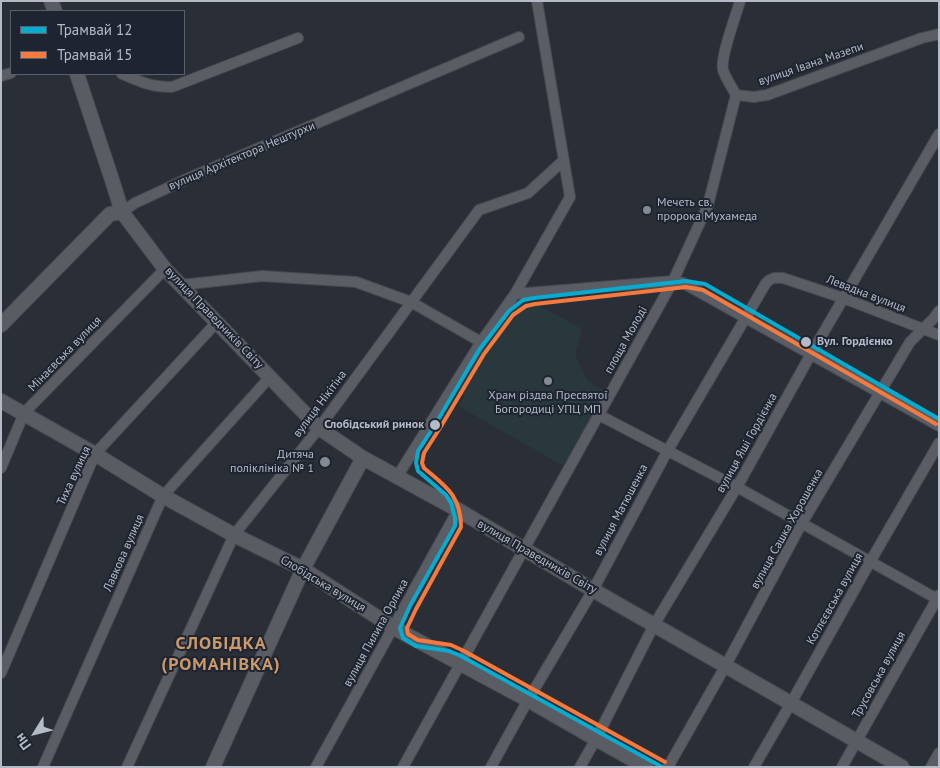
<!DOCTYPE html>
<html>
<head>
<meta charset="utf-8">
<style>
  body { margin:0 }
  #map { position:relative; width:940px; height:768px; overflow:hidden; background:#2a2e36; font-family:"PT Sans",sans-serif }
  canvas { display:block }
  .frame { position:absolute; inset:0; border:2px solid #b4bac6; pointer-events:none }
  .legend { position:absolute; left:10px; top:10px; width:175px; height:65px; box-sizing:border-box; background:#1e2430; border:1px solid #5a606c; margin:0; padding:6px 9px; list-style:none; font-size:15px; color:#b4bac6 }
  .legend li { display:flex; align-items:center; gap:10px; height:25px }
  .legend b { width:25px; border:1px solid #5a606c }
  .north { position:absolute; left:10px; top:708px; width:50px; height:50px; -webkit-text-stroke:4px #1e2430; paint-order:stroke; rotate:234deg; font-size:14px; font-weight:700; line-height:20px; text-align:center; color:#b4bac6 }
  .north::after { content:''; display:block; margin:auto; width:18px; height:22px; background:#b4bac6; clip-path:polygon(50% 0,100% 100%,50% 72%,0 100%) }
</style>
</head>
<body>
<div id="map">
<canvas width="940" height="768"></canvas>
<div class="frame"></div>
<ul class="legend">
<li><b style="height:6px;background:#06acd0"></b>Трамвай 12</li>
<li><b style="height:6px;background:#f6793e"></b>Трамвай 15</li>
</ul>
<div class="north">Пн</div>
</div>
<script>
const g = document.querySelector('canvas').getContext('2d');
g.lineJoin = 'round';
function paint(path, color) { g.fillStyle = color; g.fill(path, 'evenodd'); }
function stroke(path, color, width, dash) { g.strokeStyle = color; g.lineWidth = width; g.lineCap = dash ? 'butt' : 'round'; g.setLineDash(dash || []); g.stroke(path); }
function label(font, color, halo, rows, align = 'center') {
  g.font = font + ' "PT Sans",sans-serif'; g.lineWidth = 4; g.setLineDash([]); g.textBaseline = 'middle'; g.strokeStyle = halo; g.fillStyle = color; for (const [text, x, y, turn = 0] of rows) {
    g.save(); g.translate(x, y); g.rotate((+turn || 0) * Math.PI / 180); g.textAlign = isNaN(turn) ? turn : align; if (halo) g.strokeText(text, 0, 0); g.fillText(text, 0, 0); g.restore();
  }
}
paint(new Path2D(`
  M517,296L544,308L582,329L576,352V357L582,370L588,381L610,394L567,468L458,406L464,396L454,389Z`), '#28383c');
const street = new Path2D(`
  M122,74C141,82 151,87 172,87L298,38
  M1,76L11,73
  M736,95L754,97L767,95L922,38L939,34
  M736,95C732,87 726,79 723,70C720,57 736,16 740,1
  M122,212L135,203L191,177L519,37
  M181,285L262,276L356,282L411,302L481,342
  M515,294L673,281L683,283L939,426
  M599,415L737,487L939,600
  M1,468L24,413L165,269
  M397,477L481,342L515,294L570,197L537,1
  M1,673L95,454L217,322
  M43,767L163,496L270,377
  M127,767L234,535L319,428L479,210L528,193L564,160
  M316,767L458,510
  M403,767L673,281L708,205L736,95
  M491,767L528,700L593,590L668,450L766,283C771,278 775,277 783,278L843,298L939,335
  M580,767L596,739L654,625L737,487L811,354L939,134
  M668,767L726,665L802,523L910,342L933,319L939,311
  M754,767L791,703L870,562L939,443
  M842,767L939,595
  M931,767L939,753`);
const secondary = new Path2D(`
  M51,1L55,11
  M77,74L114,186L122,212L165,269L319,428L363,458L458,510L593,590L902,767
  M1,325L110,214L122,212
  M1,401L95,454L163,496L234,535L303,569L394,628L528,700L596,739L646,767
  M213,767L303,569L363,458`);
stroke(street, '#46494f', 12);
stroke(secondary, '#46494f', 16);
stroke(street, '#5a5d64', 10);
stroke(secondary, '#595c62', 14);
stroke(new Path2D(`
  M662,767L461,656L449,651L416,646L403,638L400,628L410,606L455,526V518L451,503L446,495L418,471L416,463L418,451L435,425L479,350L509,311L523,300L534,298L686,281L705,284L939,419`), '#06acd0', 4);
stroke(new Path2D(`
  M665,762L464,651L451,645L418,640L408,634L407,628L416,609L461,527C461,495 445,486 424,468L422,463L424,453L440,428L484,354L513,315L526,306L535,304L686,287L703,290L936,424`), '#f6793e', 4);
for (const [x, y, r, color] of [
  [647,210,5,"#848994"],
  [806,342,6,"#b4bac6"],
  [548,381,5,"#848994"],
  [435,425,6,"#b4bac6"],
  [325,462,6,"#848994"]
]) { const dot = new Path2D(); dot.arc(x, y, r, 0, 2 * Math.PI); g.fillStyle = color; g.fill(dot); stroke(dot, '#1e2430', 2); }
label('12px', '#b4bac6', '#1e2430', [
  ["вулиця Івана Мазепи",811,64,-19],
  ["вулиця Архітектора Нештурхи",242,156,-23],
  ["Левадна вулиця",866,294,21],
  ["вулиця Праведників Світу",214,318,46],
  ["площа Молоді",626,340,-61],
  ["Мінаєвська вулиця",65,354,-46],
  ["вулиця Нікітіна",320,404,-53],
  ["вулиця Яші Гордієнка",747,443,-61],
  ["Тиха вулиця",74,476,-65],
  ["вулиця Матюшенка",621,510,-62],
  ["вулиця Сашка Хорошенка",787,529,-61],
  ["Лавкова вулиця",124,553,-66],
  ["вулиця Праведників Світу",537,557,30],
  ["Слобідська вулиця",323,584,31],
  ["Котлєєвська вулиця",835,599,-61],
  ["вулиця Пилипа Орлика",376,633,-61],
  ["Трусовська вулиця",879,675,-61]
]);
label('12px', '#b4bac6', '#1e2430', [
  ["Мечеть св.",657,203],
  ["пророка Мухамеда",657,217],
  ["Храм різдва Пресвятої",548,396,"center"],
  ["Богородиці УПЦ МП",548,410,"center"],
  ["Дитяча",314,455,"right"],
  ["поліклініка № 1",314,469,"right"]
], 'left');
label('bold 12px', '#b4bac6', '#1e2430', [
  ["Вул. Гордієнко",817,342],
  ["Слобідський ринок",424,425,"right"]
], 'left');
g.letterSpacing = '1px';
label('bold 18px', '#cb996a', '#1e2430', [
  ["СЛОБІДКА",221,644],
  ["(РОМАНІВКА)",221,665]
]);
g.letterSpacing = '0px';
</script>
</body>
</html>
